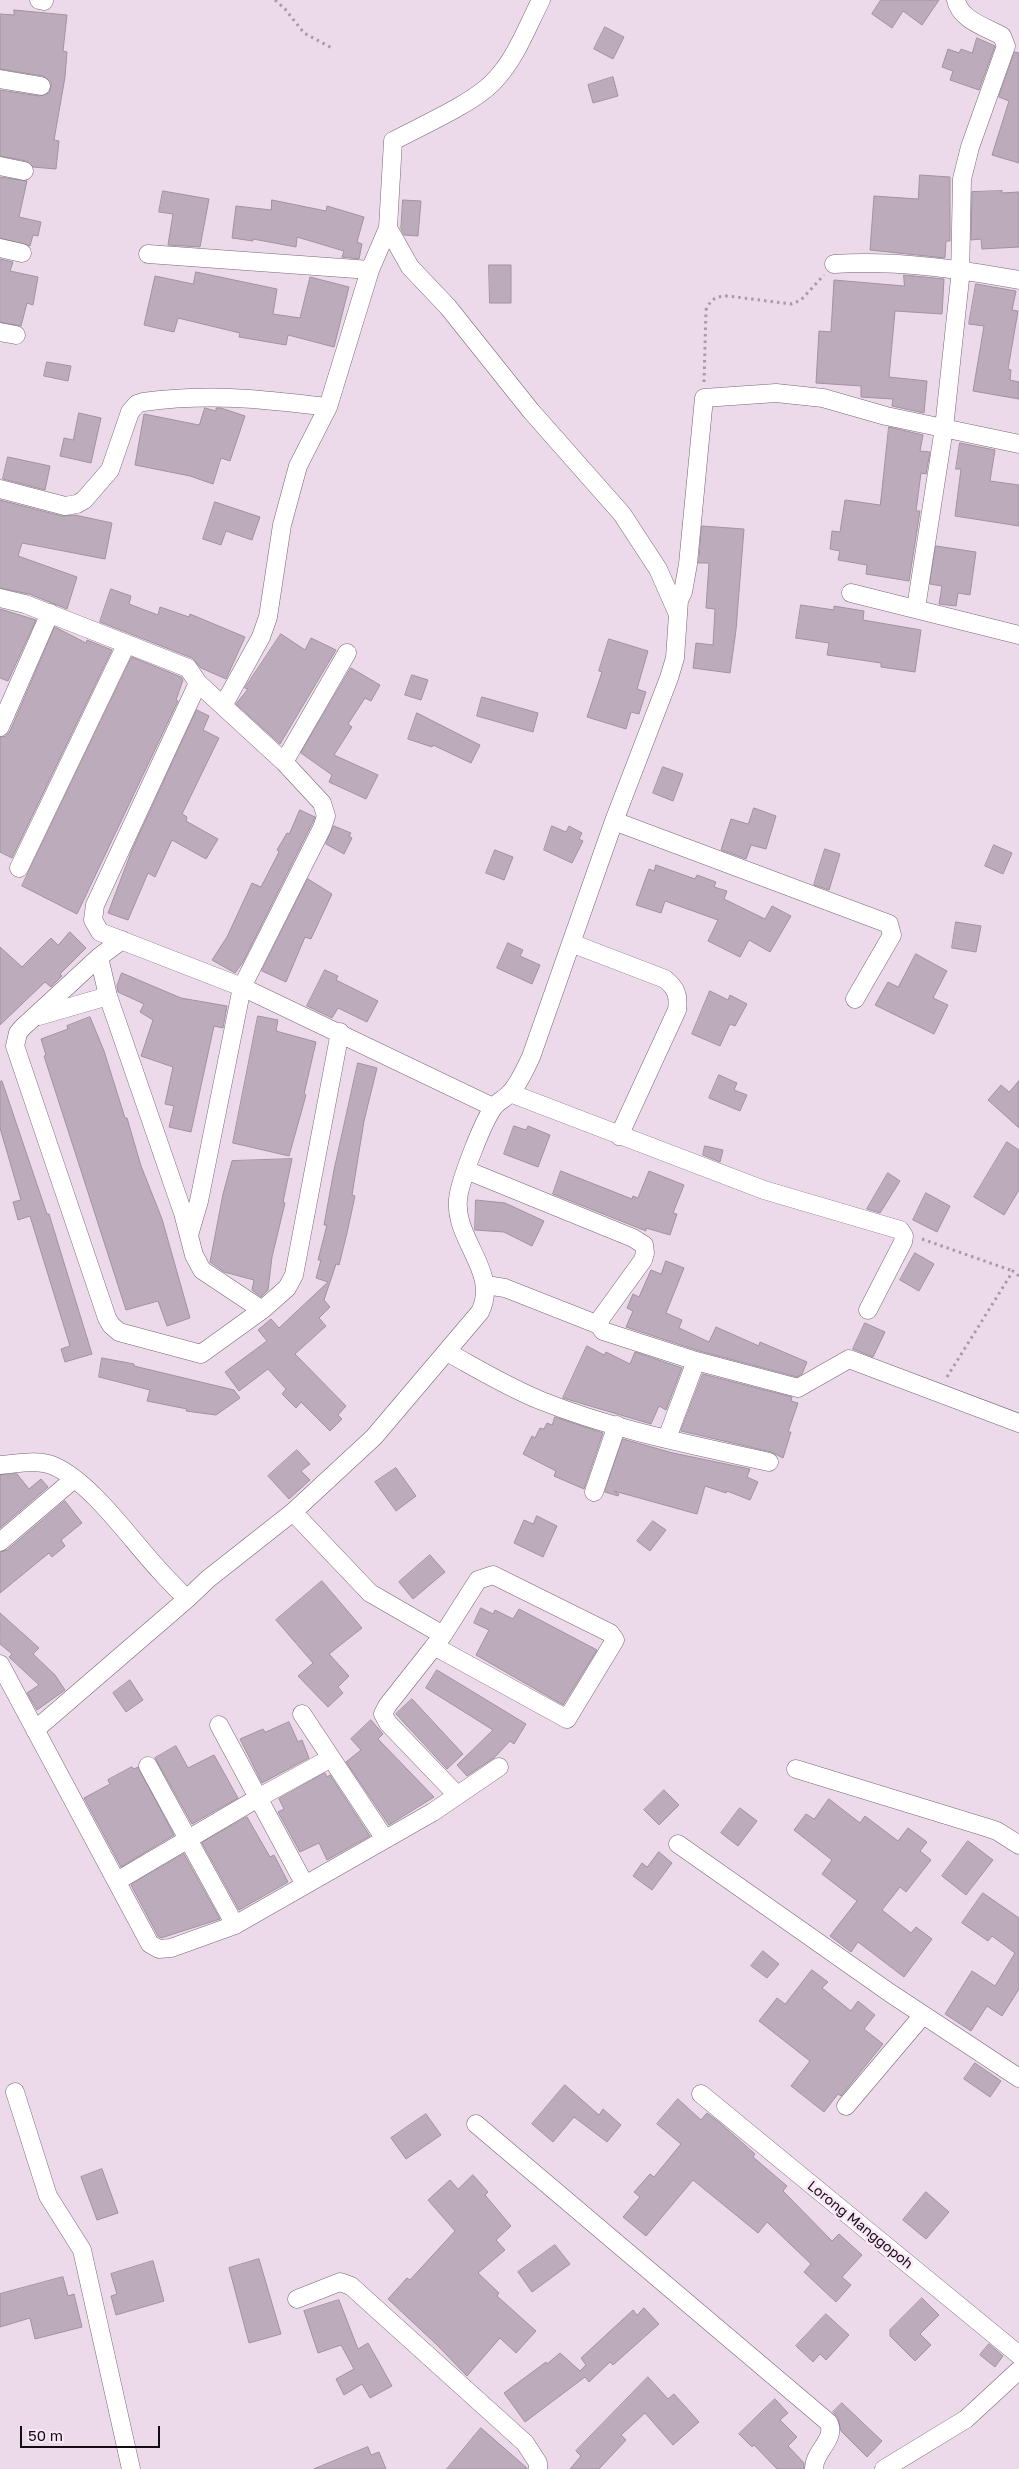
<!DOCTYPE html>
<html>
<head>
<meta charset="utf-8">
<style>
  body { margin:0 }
  #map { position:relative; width:1019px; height:2469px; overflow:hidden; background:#ecdaea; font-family:"Golos Text",sans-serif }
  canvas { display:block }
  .scale { position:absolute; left:20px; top:2426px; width:140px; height:22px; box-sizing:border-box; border:2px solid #130d13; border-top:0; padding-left:6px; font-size:15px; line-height:18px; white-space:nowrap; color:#130d13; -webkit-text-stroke:4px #f9e7f8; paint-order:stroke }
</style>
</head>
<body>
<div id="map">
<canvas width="1019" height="2469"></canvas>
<div class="scale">50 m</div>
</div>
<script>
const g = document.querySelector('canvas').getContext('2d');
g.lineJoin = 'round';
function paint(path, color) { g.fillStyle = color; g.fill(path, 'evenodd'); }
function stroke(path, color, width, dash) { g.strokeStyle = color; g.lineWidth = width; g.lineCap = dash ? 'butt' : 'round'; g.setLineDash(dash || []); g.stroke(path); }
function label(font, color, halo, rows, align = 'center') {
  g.font = font + ' "Golos Text",sans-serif'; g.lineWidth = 5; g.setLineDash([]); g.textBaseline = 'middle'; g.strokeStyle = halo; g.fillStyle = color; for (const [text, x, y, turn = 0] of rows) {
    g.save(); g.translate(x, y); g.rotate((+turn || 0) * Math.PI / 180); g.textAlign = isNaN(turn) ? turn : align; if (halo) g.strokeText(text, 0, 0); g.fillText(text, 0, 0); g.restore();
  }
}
const building = new Path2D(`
  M881,0H939L922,25L903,11L892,28L872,14Z
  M14,10L67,15L63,51L67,52L65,77L54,140L59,141L56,169L33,167L26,161L0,156V90L40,96L49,93L51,87V82L43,76L0,69V14L14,15Z
  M605,27L624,37L613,59L594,49Z
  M977,38L995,46L979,90L950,80L953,71L942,67L948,49L959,53L961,49L972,53Z
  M1015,52L1019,53V163L992,155L1009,101L999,97Z
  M613,77L618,96L593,103L588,85Z
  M920,175L950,177V241H946L945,258L870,250L874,196L918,199Z
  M0,177L27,181L19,217L41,222L38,236L33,235L30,246L0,238Z
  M163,191L209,199L200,247L168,245L173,214L159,212Z
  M1002,191V193L1019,192V247L982,249L981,239L971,240L972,192Z
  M272,200L326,211L327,206L364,217L357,242L362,244L359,259L342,257L344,251L297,237L296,247L253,239V241L232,238L236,206L271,210Z
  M403,200L421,201L418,236L404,235L401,229Z
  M0,259L13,262L10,271L38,277L33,305L27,303L21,326L0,322Z
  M489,265H511V303H490Z
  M196,272L277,289L273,314L300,318L310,277L349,287L334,347L288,335L286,345L239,337L240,333L178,318L174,332L144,325L155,276L193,284Z
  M904,275L944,279L942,314L895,311L889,377L927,381L924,413L892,406L893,399L861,397V386L816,383L819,331L831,332L834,280L904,286Z
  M976,284L1016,291L1012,310L1018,311L1008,369L1011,370L1010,380L1019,382V399L973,391L984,326L969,324Z
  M47,362L71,366L68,381L44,376Z
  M205,408L216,411V408H221L245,416L230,461L221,458L213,484L190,476L135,465L144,414L199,425Z
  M79,413L101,418L91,463L60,456L64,438L73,440Z
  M889,427L923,435L920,451L930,452L926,474L921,473L916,511H920L909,581L866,574L867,565L838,560L840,551L830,549L832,531L840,532L845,500L880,505Z
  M960,443L995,450L990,481L1019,485V526L955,516L961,469H956Z
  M8,457L50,466L45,490L3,479Z
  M0,500L62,516L75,515L112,523L105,559L22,543L18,556L77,577L67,609L29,594L0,588Z
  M215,502L260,517L252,540L226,531L221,545L203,539Z
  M702,526L744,529L736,630L730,673L693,668L696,643L713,645L715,609L706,608L709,563H699Z
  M936,546L976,552L970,595L958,593L956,606L939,604L942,586L930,584Z
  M111,589L131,596L129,604L158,615L160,607L189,617L190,614L245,637L226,679L201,668L192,658L100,622Z
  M801,605L834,610V606L864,611L863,620L921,630L915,672L881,667V663L827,655L829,643L796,638Z
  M0,609L36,620L8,681L0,678Z
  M55,627L86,643L87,640L112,650L12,858L0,852V737L6,736L10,731Z
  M281,634L305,650L311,638L336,650L280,744L236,704L248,689L245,688Z
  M609,639L648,651L637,689L646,692L639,714L631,712L626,729L587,717L602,672L599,671Z
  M132,657L181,677L183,680L176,700L178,701L77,914L22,886Z
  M351,668L380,685L371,701L365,698L348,724L352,727L334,755L378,775L366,799L329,782L332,775L301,753Z
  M412,675L428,680L421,700L405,695Z
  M482,697L538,713L533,732L477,716Z
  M197,710L209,716L203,730L219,738L182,814L187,817L186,821L218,839L206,859L172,840L155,877L148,873L128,920L108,913L132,850Z
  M417,713L480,745L471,763L433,745L432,747L408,739Z
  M663,767L683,774L673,801L653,793Z
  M754,808L776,816L766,849L751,845L746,859L721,850L731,819L748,824Z
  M300,810L315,817L312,824L243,962L235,973L212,960L227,937L252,883L261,887L279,852L277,850L287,833L289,834Z
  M334,826L351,833L349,836L352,838L344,854L326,844Z
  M552,826L566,832L569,826L582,833L579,839L583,841L572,863L544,850Z
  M994,845L1012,853L1003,874L985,866Z
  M825,849L840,854L829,890L814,885Z
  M495,850L513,857L504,880L486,873Z
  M656,865L695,879L697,875L716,882L714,887L727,891L724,899L765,919L772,906L791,916L770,952L749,940L740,957L708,941L718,920L665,901L661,913L636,905L649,869L654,871Z
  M308,879L332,894L311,939L305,937L286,982L262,971Z
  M956,922L981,926L976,952L952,948Z
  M70,932L86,948L60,974L62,976L51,987L45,982L0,1025V947L22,967L51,938L58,945Z
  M508,943L523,950L520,956L540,965L532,984L497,968Z
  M916,954L947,971L933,998L948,1005L934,1034L875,1005L888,982L898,987Z
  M325,970L338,976L336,980L378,1001L367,1022L338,1008L332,1018L307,1006Z
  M122,973L181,998L227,1006L223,1028L214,1026L191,1132L169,1127L174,1106L165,1104L173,1067L141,1056L153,1020L140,1012L144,1004L118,992L117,986Z
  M710,991L728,1000L730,995L747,1004L735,1026L730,1024L720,1046L692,1034Z
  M258,1016L278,1020L276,1031L316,1042L304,1094L306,1095L289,1156L233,1143Z
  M90,1017L104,1051L125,1118H127L141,1166L162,1219L190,1318L167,1326L158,1301L126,1310L44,1056L46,1055L41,1039L68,1029L67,1026Z
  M358,1063L377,1068L364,1121L352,1195L355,1196L347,1233L339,1265L336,1264L324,1300L330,1307L319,1318L326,1326L295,1354L346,1406L338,1415L342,1419L330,1431L301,1402L296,1408L282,1394L286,1389L268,1369L239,1391L225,1372L267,1341L258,1330L271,1319L279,1328L328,1282L316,1278L321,1260H318L327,1225H324L334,1170Z
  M719,1075L737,1083L734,1090L747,1095L740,1111L709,1098Z
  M2,1081L47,1214H49L92,1354L65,1362L61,1349L70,1346L30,1216L18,1220L13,1202L21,1200L0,1128V1082Z
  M1019,1081V1128L988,1100L1001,1085L1009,1092Z
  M514,1126L526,1130L528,1126L550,1135L538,1167L504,1154Z
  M1007,1142L1019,1150V1190L1004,1215L974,1197Z
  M705,1146L723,1150L720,1162L703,1155Z
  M292,1159L283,1202L285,1203L272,1257L268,1290L261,1297L252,1290L254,1280L224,1272L210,1262L223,1194L232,1161Z
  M561,1171L632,1199L633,1196L638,1198L649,1171L684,1185L673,1213L677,1214L670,1235L646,1228V1231L553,1194Z
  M888,1173L900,1181L880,1213L867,1209Z
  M926,1193L950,1206L937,1232L913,1220Z
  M476,1200L505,1203L544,1221L532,1246L504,1232L475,1230Z
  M915,1253L934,1264L919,1291L900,1280Z
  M666,1261L684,1268L666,1313L682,1320L679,1328L709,1342L716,1327L759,1346L760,1342L807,1362L802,1374L797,1377L699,1351L626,1327L633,1311L627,1308L633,1294L639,1297L651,1270L661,1274Z
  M865,1323L885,1332L873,1357L853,1349Z
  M587,1346L604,1355L606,1352L630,1364L635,1352L682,1368L666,1410L659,1406L651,1424L563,1398Z
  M102,1358L134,1364V1366L234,1390L240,1398L216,1415L186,1411L187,1409L147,1401L150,1390L99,1377Z
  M703,1374L792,1397L791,1401L798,1403L788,1432H791L783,1458L771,1452L681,1431Z
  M555,1417L603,1433L584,1489L554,1476L556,1471L523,1454L532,1436L535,1438L540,1428L544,1429L547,1423L552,1425Z
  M623,1439L673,1453L750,1469L747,1477L758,1482L750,1500L727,1491L726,1493L705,1486L697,1514L614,1491L619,1494L618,1496L605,1492Z
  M297,1450L310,1464L301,1471L310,1480L289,1499L268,1476Z
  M396,1468L416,1496L396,1511L375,1482Z
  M17,1474L29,1489L41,1479L48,1487L0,1528V1475Z
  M65,1501L82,1523L61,1540L65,1546L52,1557L49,1553L0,1593V1552L7,1550Z
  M537,1516L557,1526L543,1557L514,1543L524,1520L533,1524Z
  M653,1521L666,1530L650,1551L637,1541Z
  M430,1555L445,1572L413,1599L399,1582Z
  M322,1581L362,1628L329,1654L349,1676L338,1687L343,1693L328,1707L298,1676L313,1663L276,1620Z
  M481,1608L493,1614L495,1610L513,1619L519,1609L597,1650L563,1705L476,1655L489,1630L474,1623Z
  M0,1613L39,1648L33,1654L55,1675L65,1690L37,1710L27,1693L39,1685L9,1657L12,1654L0,1644Z
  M437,1670L526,1724L514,1744L510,1741L494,1758L467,1776L457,1765L493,1730L426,1688Z
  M130,1680L143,1700L126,1712L113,1693Z
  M412,1699L463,1754L447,1769L396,1714Z
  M371,1720L383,1734L378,1739L434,1797L389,1825L346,1762L361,1750L351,1739Z
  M289,1722L298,1742L302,1740L309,1758L262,1783L240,1739L263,1729L265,1732Z
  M176,1746L188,1768L214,1755L238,1798L192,1824L155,1758Z
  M132,1767L134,1769L138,1767L174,1835L121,1867L84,1798L110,1784L108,1780Z
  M325,1773L327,1777L330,1775L370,1836L327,1860L319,1843L300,1852L278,1812L284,1809L279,1799Z
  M664,1790L679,1805L659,1825L644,1810Z
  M829,1799L860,1823L865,1816L898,1841L908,1828L927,1842L920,1851L931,1860L906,1892L900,1887L882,1910L911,1933L916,1927L932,1939L904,1977L858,1942L851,1952L830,1936L857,1901L822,1874L832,1860L794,1830L806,1814L814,1819Z
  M740,1808L757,1821L738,1846L721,1833Z
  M247,1817L270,1857L274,1855L288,1882L239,1910L202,1843Z
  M968,1841L993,1860L966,1895L942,1876Z
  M659,1852L672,1863L652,1890L633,1876L642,1863L647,1867Z
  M184,1854L220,1919L161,1938L158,1936L131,1885Z
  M983,1893L1019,1918V1989L1002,2016L987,2006L971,2031L945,2014L972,1971L995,1986L1015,1953L992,1936L988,1941L962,1923Z
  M763,1951L779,1964L767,1978L751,1966Z
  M812,1970L828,1982L822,1988L851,2011L858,2001L875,2015L864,2029L883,2044L841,2096L838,2094L824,2112L791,2086L810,2061L759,2021L777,1998L785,2004Z
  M975,2063L1001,2081L990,2097L964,2079Z
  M565,2085L599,2115L603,2109L621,2125L607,2142L574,2117L553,2142L532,2124Z
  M678,2099L701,2120L707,2113L720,2123L755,2154L753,2157L787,2186L783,2191L832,2241L839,2234L862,2255L842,2277L851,2285L836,2302L804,2272L811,2264L767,2222L758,2233L693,2180L646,2236L623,2217L640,2197L634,2192L650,2174L654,2177L681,2144L657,2124Z
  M426,2114L441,2135L406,2159L391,2138Z
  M102,2169L118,2213L97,2220L81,2177Z
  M473,2175L488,2192L485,2195L511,2226L496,2240L505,2250L478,2273L499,2293L497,2296L536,2331L516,2353L500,2338L467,2376L437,2345L388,2299L407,2278L410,2280L455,2231L428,2200L450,2180L458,2189Z
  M926,2192L949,2212L926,2239L903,2220Z
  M555,2245L570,2264L532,2292L518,2272Z
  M259,2259L281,2334L249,2343L229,2268Z
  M153,2261L164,2301L116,2315L111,2296L117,2294L111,2274Z
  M63,2277L68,2296L74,2294L82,2327L35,2339L30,2318L0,2327V2294Z
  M922,2298L939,2315L920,2334L931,2345L915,2361L890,2336V2330Z
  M339,2300L358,2349L368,2343L392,2386L370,2398L362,2384L344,2395L336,2379L354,2369L341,2345L318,2353L304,2311Z
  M644,2308L659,2324L613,2365L610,2362L589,2382L585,2377L525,2422L504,2393L546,2362L547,2364L560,2353L580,2371L586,2365L581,2358L633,2310L637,2315Z
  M826,2314L849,2335L826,2360L820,2354L813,2362L796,2346Z
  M989,2344L1003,2356L995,2367L980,2355Z
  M648,2377L668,2399L674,2394L699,2422L673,2445L645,2413L621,2435L626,2440L599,2469H570L581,2456L576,2451Z
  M775,2399L788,2413L780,2420L797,2437L788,2446L804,2463V2469H777L754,2445L752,2447L739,2434Z
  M842,2403L882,2441L867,2457L841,2431L838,2418L833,2412Z
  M481,2428L527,2468V2469H447Z
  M368,2447L371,2455L379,2452L386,2469H314Z`);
paint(building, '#bcabbb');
stroke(building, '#a292a1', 1);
const minor = new Path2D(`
  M39,0L44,1
  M0,79L41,86
  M0,166L24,171
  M388,228L410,267L448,307L531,411L622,514L658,569L677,612
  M0,248L22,253
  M148,254L370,270
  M834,264C896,260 958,269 1019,280
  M0,332L16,335
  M0,489L65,506L77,504L84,500L110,470L130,412L137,404L143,402C210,393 262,399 328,407
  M851,593L1019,635
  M0,598L25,604L188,668L198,683L284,762L322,803L326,816L322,828L242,987L199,1201L189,1235
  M916,608L944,428L960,279L962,179L970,147L1006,46L1002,36C986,27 960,20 956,0
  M198,683L95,905L93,920L100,932L242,987L493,1107
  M223,706L261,637L268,617L282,525L298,466L328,407L370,270L388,228L393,141C421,126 476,102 495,80C516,58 527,27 541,0
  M0,727L50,613
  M284,762L347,653
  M614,821L889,924L892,935L855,999
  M19,868L126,645
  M122,940L99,957L22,1028L18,1033L15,1046L107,1318L111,1325L119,1332L201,1354L262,1310L287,1288L294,1275L340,1032
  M571,943L665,979C676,988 679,995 677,1010L619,1136
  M99,957L108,996L183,1213L194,1255L202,1270L262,1310
  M39,1016L108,996
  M510,1093L764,1190L900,1230L904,1236L903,1242L868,1310
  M466,1170L633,1238L644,1245L645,1253L643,1260L601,1318L599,1325L603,1331L696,1361L798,1388L849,1359L1019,1423
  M486,1285L505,1288L599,1325
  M447,1352C478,1369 509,1388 542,1401C614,1430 693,1445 769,1462
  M667,1438L696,1361
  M0,1465C16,1464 38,1459 54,1466C92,1483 131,1540 160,1571C169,1581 178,1590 187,1599L208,1579L293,1512L374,1437L480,1312C501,1270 449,1237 459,1193C463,1174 482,1124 493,1108C497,1102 505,1099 510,1093C519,1084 525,1069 531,1057L614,821L669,678L675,658L679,600L683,592L688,564L704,398L776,393L823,398L886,416L1019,444
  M594,1492L617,1425
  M293,1512L370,1593L443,1635
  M0,1542L74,1479
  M434,1646L567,1719L615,1640L610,1633L493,1575L478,1580L443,1635L387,1706L383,1714L388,1723L457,1795
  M0,1664L150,1944L159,1949L171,1948L235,1925L433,1812L499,1767
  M302,1714L385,1839
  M219,1725L305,1885
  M35,1730L187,1599
  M148,1766L235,1925
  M796,1769L985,1827L997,1831L1019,1845
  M678,1844L890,1993L1019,2078
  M117,1881L258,1798L331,1758
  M15,2092L48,2196L82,2250L131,2469
  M701,2094L1019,2355
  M846,2106L923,2015
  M476,2124L828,2422C838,2438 813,2452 814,2469
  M297,2299L340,2282L351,2286L525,2443L538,2463V2469
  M884,2469L966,2419L1019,2370`);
stroke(minor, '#776775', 19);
stroke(new Path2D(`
  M275,0L285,9L304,33L332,48
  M704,382L706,310C711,299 716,296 728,296L791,304L801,300L824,275
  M922,1239L1013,1271
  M947,1377L1013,1271L1019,1276`), '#a99aa7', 3, [2.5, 4]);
stroke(minor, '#fff', 18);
label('14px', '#130d13', '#f9e7f8', [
  ["Lorong Manggopoh",860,2225,39]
]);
</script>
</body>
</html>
